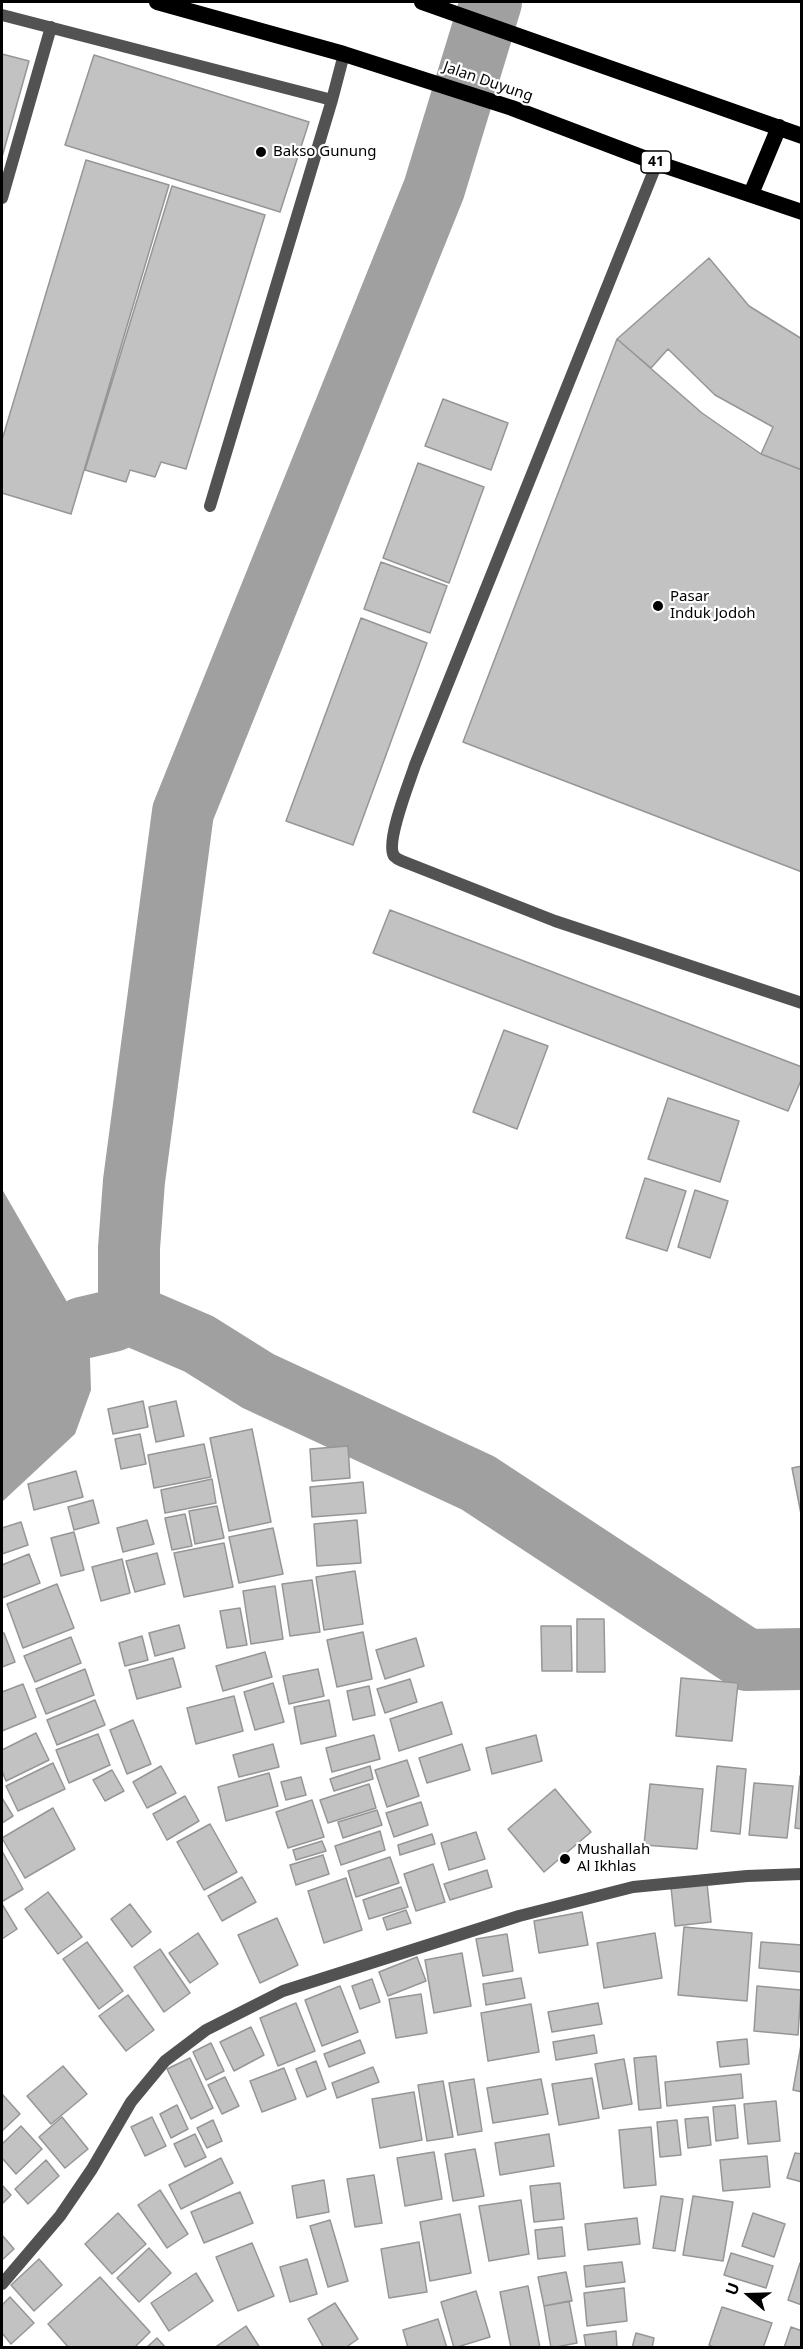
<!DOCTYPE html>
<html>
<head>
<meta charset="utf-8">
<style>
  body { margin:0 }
  #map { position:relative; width:803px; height:2349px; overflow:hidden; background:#fff; font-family:"Noto Sans",sans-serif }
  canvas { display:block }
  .frame { position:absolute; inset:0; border:3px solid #000; pointer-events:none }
  .north { position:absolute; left:719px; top:2265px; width:60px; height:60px; -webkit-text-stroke:4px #fff; paint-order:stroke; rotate:290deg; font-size:16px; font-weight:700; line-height:24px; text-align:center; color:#000 }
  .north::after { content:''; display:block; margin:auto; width:21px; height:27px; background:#000; clip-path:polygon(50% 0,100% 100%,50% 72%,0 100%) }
</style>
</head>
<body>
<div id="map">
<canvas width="803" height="2349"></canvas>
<div class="frame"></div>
<div class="north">U</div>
</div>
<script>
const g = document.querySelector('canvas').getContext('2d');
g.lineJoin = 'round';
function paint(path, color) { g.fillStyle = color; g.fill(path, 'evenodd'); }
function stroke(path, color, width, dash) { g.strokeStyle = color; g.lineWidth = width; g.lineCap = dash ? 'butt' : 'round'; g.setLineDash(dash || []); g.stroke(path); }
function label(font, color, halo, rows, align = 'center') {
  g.font = font + ' "Noto Sans",sans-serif'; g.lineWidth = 4.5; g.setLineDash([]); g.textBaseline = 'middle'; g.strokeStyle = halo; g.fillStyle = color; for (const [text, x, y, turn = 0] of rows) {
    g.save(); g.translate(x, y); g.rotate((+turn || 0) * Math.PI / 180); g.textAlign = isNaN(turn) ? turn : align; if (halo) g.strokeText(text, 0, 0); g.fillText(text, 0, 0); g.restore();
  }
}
paint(new Path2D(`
  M2,1189L82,1328L90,1359L91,1390L75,1434L2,1502Z`), '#a0a0a0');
stroke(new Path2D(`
  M129,1314L199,1344L258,1381L478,1483L747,1660L802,1659
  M82,1328L112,1321L129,1314V1248L134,1181L183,812L434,189L491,2`), '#a0a0a0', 62);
const building = new Path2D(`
  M2,54L29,61L2,157Z
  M94,55L309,122L280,212L65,145Z
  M86,160L169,185L71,514L2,493V440Z
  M172,186L265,215L186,469L161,462L155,477L130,470L126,482L85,470Z
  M709,258L749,306L802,339V470L761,454L773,427L715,395L668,349L651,368L617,339Z
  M617,339L702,413L761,454L802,470V872L463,742Z
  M443,399L508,423L491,470L425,446Z
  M418,463L484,487L449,583L383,558Z
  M381,562L447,586L430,633L364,609Z
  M361,618L427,643L353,845L286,821Z
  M390,910L802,1067V1078L788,1111L373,953Z
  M504,1030L548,1046L517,1129L473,1112Z
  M668,1098L739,1121L720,1182L648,1159Z
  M645,1178L686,1191L667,1251L626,1238Z
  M695,1190L728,1201L710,1258L678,1247Z
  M143,1401L148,1427L113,1434L108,1409Z
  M176,1401L184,1436L156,1442L149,1407Z
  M252,1429L271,1522L229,1531L210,1438Z
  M140,1434L146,1464L121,1469L115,1439Z
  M204,1444L211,1477L154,1488L148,1455Z
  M348,1446L350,1478L312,1481L310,1449Z
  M802,1466V1519L792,1468Z
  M76,1471L83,1497L34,1510L28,1484Z
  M212,1479L216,1503L165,1513L161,1490Z
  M363,1482L366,1513L312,1517L310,1487Z
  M93,1500L99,1523L74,1530L68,1507Z
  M217,1506L224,1538L195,1544L189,1511Z
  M185,1514L192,1546L172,1550L165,1518Z
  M147,1520L154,1544L123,1552L117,1528Z
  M357,1520L361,1563L317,1566L314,1524Z
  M21,1522L28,1545L2,1554V1528Z
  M273,1528L283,1574L239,1583L229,1537Z
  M74,1532L84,1570L61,1576L51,1538Z
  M224,1543L233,1587L184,1597L174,1553Z
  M157,1553L165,1584L135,1592L126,1561Z
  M29,1554L40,1583L2,1598V1565Z
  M122,1559L130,1593L101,1601L92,1567Z
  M355,1571L363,1624L324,1630L316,1577Z
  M312,1580L320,1632L290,1636L282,1584Z
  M57,1584L74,1628L23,1648L7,1604Z
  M275,1586L283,1639L251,1644L243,1591Z
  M240,1608L247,1645L227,1648L220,1611Z
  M577,1619H604L605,1672H577Z
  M179,1625L185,1648L155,1656L149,1633Z
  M541,1626H571L572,1671H542Z
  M363,1632L372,1679L337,1687L327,1640Z
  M4,1633L15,1662L2,1667V1634Z
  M142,1636L148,1660L125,1666L119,1643Z
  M71,1637L81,1663L35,1682L24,1656Z
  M416,1638L424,1666L385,1679L376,1650Z
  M265,1652L272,1677L223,1691L216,1666Z
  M173,1658L181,1687L137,1699L129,1670Z
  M85,1669L94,1695L46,1714L36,1689Z
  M318,1669L324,1696L289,1704L283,1676Z
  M681,1678L738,1683L732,1741L676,1736Z
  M410,1679L417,1702L385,1713L377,1689Z
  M273,1683L284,1722L255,1730L244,1692Z
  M23,1684L36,1717L2,1731V1692Z
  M369,1686L375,1715L353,1720L347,1691Z
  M234,1696L243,1731L196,1744L187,1708Z
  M95,1700L105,1725L57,1745L47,1720Z
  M329,1700L336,1736L301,1744L294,1707Z
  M442,1702L452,1734L399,1751L390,1719Z
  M133,1720L151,1764L127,1774L110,1730Z
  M36,1733L49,1760L6,1781L2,1771V1750Z
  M98,1734L110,1765L69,1783L56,1750Z
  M374,1735L380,1759L332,1772L326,1748Z
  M536,1735L542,1761L492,1774L486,1748Z
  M273,1744L279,1767L239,1777L233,1755Z
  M462,1744L470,1770L427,1783L419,1758Z
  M407,1760L419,1796L387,1807L375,1770Z
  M53,1763L65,1789L18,1811L6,1786Z
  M161,1766L176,1793L147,1808L133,1782Z
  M370,1766L373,1779L334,1791L330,1779Z
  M717,1766L746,1769L740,1834L711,1831Z
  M112,1770L124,1791L105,1801L93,1780Z
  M269,1773L278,1806L226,1821L218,1787Z
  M800,1776H802V1829L795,1828Z
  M301,1777L306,1795L286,1800L281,1782Z
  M754,1783L793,1786L787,1838L749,1835Z
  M369,1784L376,1808L328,1823L320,1800Z
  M650,1784L703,1789L697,1849L644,1845Z
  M555,1789L591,1832L544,1872L508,1829Z
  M185,1796L199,1821L167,1840L153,1814Z
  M2,1798L13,1816L2,1823Z
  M312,1800L324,1837L288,1848L276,1812Z
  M421,1802L428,1825L394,1837L386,1813Z
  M53,1808L75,1849L25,1878L2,1838Z
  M377,1810L382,1825L343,1838L338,1822Z
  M210,1824L237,1872L204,1890L177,1842Z
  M380,1831L385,1850L341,1865L335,1846Z
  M476,1832L485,1859L449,1870L441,1843Z
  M432,1834L435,1844L400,1855L398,1845Z
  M322,1841L326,1851L296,1860L293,1850Z
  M2,1851L23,1889L3,1901L2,1899Z
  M323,1855L329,1874L296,1885L290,1865Z
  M390,1857L399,1883L356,1897L348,1871Z
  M433,1864L445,1902L416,1911L404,1874Z
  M487,1870L492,1887L450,1900L444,1884Z
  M242,1877L256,1902L222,1921L208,1896Z
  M346,1878L362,1930L324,1943L308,1891Z
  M707,1883L711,1922L675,1926L671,1887Z
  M401,1887L408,1907L369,1919L363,1900Z
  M48,1892L82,1937L58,1954L25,1909Z
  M2,1904L17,1929L2,1939Z
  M130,1904L151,1932L132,1947L111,1919Z
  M406,1910L411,1923L387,1930L383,1918Z
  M582,1912L588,1945L539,1953L534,1921Z
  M277,1918L298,1965L260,1983L238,1935Z
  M684,1927L752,1933L747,2001L678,1995Z
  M198,1933L218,1964L190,1983L169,1953Z
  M655,1933L662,1978L604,1988L597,1943Z
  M507,1934L513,1971L483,1976L476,1939Z
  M87,1942L123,1991L99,2009L63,1959Z
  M761,1942L802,1945L801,1972L759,1968Z
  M160,1949L190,1993L164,2012L134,1967Z
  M462,1953L471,2006L434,2013L425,1960Z
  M417,1957L426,1981L388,1996L379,1972Z
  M521,1978L525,1998L486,2005L483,1984Z
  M372,1979L380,2002L360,2009L352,1986Z
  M340,1986L358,2032L322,2046L305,2000Z
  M757,1986L801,1990L798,2035L754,2031Z
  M421,1994L427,2033L396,2038L389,1999Z
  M128,1995L154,2030L126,2051L99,2016Z
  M296,2003L315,2051L278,2066L260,2018Z
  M598,2003L602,2024L552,2032L548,2012Z
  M531,2004L539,2052L488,2061L481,2013Z
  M251,2027L264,2055L234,2071L220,2042Z
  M594,2035L597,2053L556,2060L553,2042Z
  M747,2039L749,2064L720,2067L717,2042Z
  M360,2040L365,2053L329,2067L324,2054Z
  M211,2043L224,2071L206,2080L193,2052Z
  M801,2045H802V2092L793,2090Z
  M656,2056L661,2108L639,2110L634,2058Z
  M190,2058L213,2108L191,2119L167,2069Z
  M624,2059L632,2104L603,2109L595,2064Z
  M316,2061L326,2089L307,2097L296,2069Z
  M63,2066L87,2094L51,2124L27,2096Z
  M373,2067L379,2082L337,2098L332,2083Z
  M284,2068L296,2099L262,2112L250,2081Z
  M741,2074L743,2098L667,2106L665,2082Z
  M225,2077L239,2106L222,2114L208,2085Z
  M592,2078L599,2118L559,2125L552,2084Z
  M474,2079L482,2131L458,2135L449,2083Z
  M541,2079L548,2114L493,2123L487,2088Z
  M443,2081L453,2137L427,2141L418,2085Z
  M414,2092L422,2140L380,2148L372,2099Z
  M2,2094L20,2114L2,2131Z
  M776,2101L780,2141L748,2144L744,2104Z
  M177,2105L188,2129L171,2138L160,2114Z
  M735,2105L738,2138L716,2141L713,2107Z
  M62,2117L88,2149L65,2168L39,2137Z
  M152,2117L166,2146L145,2156L131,2127Z
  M708,2117L711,2145L688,2148L685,2119Z
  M213,2120L222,2141L207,2148L197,2128Z
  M677,2120L681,2155L660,2157L657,2122Z
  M21,2126L42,2149L16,2174L2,2158V2144Z
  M651,2127L656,2185L624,2188L619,2130Z
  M195,2134L206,2157L185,2167L174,2144Z
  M549,2134L554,2166L500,2175L495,2143Z
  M475,2149L484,2196L453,2201L445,2154Z
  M434,2152L442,2199L405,2206L397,2158Z
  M795,2153L802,2154V2182L787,2178Z
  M767,2156L770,2187L723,2191L720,2160Z
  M221,2158L233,2183L181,2209L169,2185Z
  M46,2160L59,2176L28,2204L15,2189Z
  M374,2175L382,2223L355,2227L347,2179Z
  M324,2180L329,2212L297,2218L292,2186Z
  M560,2183L564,2219L534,2222L530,2186Z
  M2,2185L11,2195L2,2204Z
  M160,2190L188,2234L167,2248L138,2205Z
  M240,2192L253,2223L204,2243L191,2212Z
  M661,2196L683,2199L675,2251L653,2248Z
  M693,2196L733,2202L723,2261L683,2255Z
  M521,2200L529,2254L489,2261L479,2206Z
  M118,2213L146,2244L112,2274L85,2244Z
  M753,2213L785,2224L774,2257L742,2246Z
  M460,2214L471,2273L430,2281L420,2222Z
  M637,2218L640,2244L588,2250L585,2224Z
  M330,2220L348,2281L328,2287L310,2226Z
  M562,2227L565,2256L538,2259L535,2230Z
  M2,2235L14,2249L2,2260Z
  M419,2242L427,2292L389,2298L381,2249Z
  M252,2243L274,2296L238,2311L216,2257Z
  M149,2248L171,2273L139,2302L117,2278Z
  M731,2253L773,2266L766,2288L724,2275Z
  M39,2259L62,2285L34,2311L11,2285Z
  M307,2259L317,2294L290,2302L280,2267Z
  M622,2262L625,2282L586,2287L584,2266Z
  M800,2263H802V2305L788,2300Z
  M566,2272L572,2301L544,2306L538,2277Z
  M196,2273L213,2301L169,2331L151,2303Z
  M100,2277L150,2332L134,2348H69L48,2324Z
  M528,2286L540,2348H511L500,2292Z
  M624,2288L627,2321L587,2326L584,2293Z
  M476,2291L490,2337L454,2348L441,2302Z
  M10,2297L34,2323L11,2344L2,2333V2305Z
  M569,2301L577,2343L551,2348L544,2306Z
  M335,2303L358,2339L345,2348H324L308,2319Z
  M722,2307L772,2323L763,2348H716L709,2345Z
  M438,2319L447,2348H408L403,2330Z
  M246,2326L260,2348H214Z
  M791,2327L802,2331V2348H784Z
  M616,2331L617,2348H586L584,2335Z
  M636,2333L654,2338L652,2348H632Z
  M157,2338L166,2348H146Z`);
paint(building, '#c2c2c2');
stroke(building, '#969696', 1.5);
stroke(new Path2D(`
  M657,163L415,765C410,781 385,842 394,856C396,858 399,860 402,861L555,921L802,1003`), '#525252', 12);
stroke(new Path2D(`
  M2,15L332,100L344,54
  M2,198L51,27
  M210,506L332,100
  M2,2284L60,2216L92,2169L131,2102L165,2061L206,2030L283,1991L519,1916L633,1887L747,1876L802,1874`), '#525252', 12);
stroke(new Path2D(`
  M157,2L344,54L512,108L657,163L802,212
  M422,2L802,136
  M751,194L779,127`), '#000', 16);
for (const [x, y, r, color] of [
  [261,152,6,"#000"],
  [658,606,6,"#000"],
  [565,1859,6,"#000"]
]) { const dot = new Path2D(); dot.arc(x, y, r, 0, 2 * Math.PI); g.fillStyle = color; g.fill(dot); stroke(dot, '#fff', 2); }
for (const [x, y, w] of [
  [656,162,30]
]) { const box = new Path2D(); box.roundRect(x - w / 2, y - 11, w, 22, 4.5); g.fillStyle = '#fff'; g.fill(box); stroke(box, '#000', 1.5); }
label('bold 14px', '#000', null, [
  ["41",656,162]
]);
label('15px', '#000', '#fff', [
  ["Jalan Duyung",488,82,19]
]);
label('15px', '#000', '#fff', [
  ["Bakso Gunung",273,152],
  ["Pasar",670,597],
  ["Induk Jodoh",670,614],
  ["Mushallah",577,1850],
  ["Al Ikhlas",577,1867]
], 'left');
</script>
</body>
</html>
